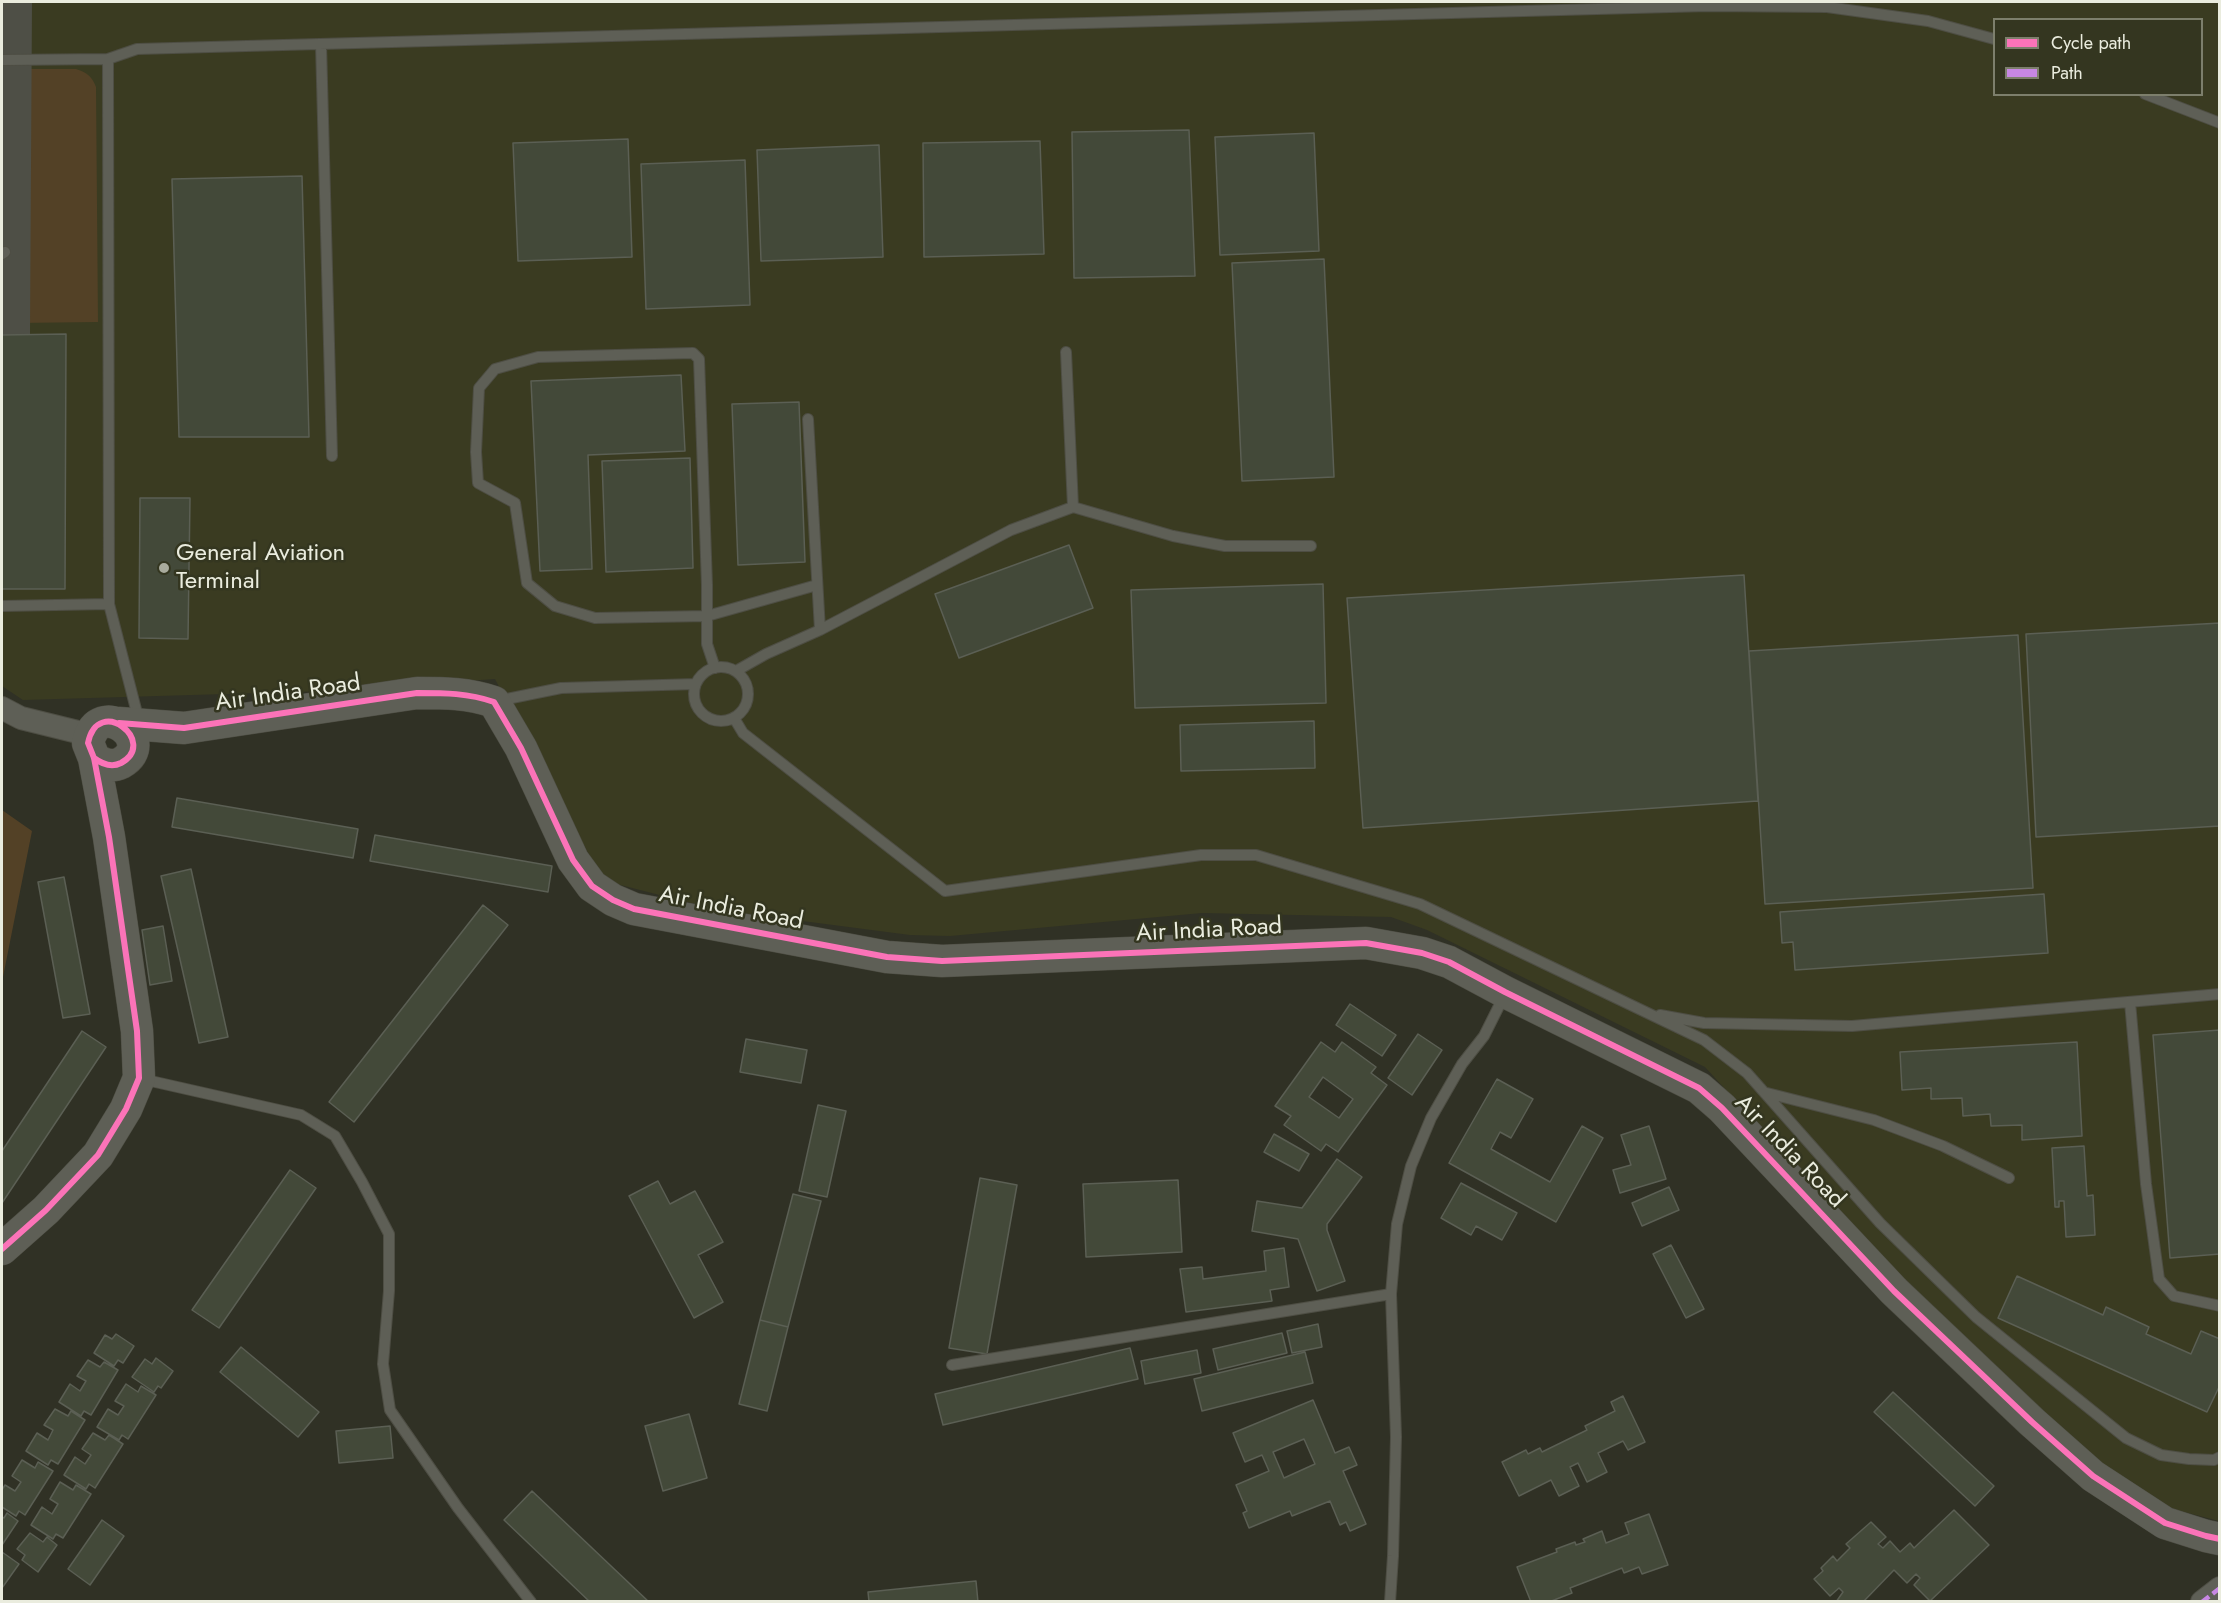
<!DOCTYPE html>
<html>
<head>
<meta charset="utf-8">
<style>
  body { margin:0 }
  #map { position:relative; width:2221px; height:1603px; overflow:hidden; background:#303125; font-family:Jost,sans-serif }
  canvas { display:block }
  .frame { position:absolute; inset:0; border:3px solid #eaecde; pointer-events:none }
  .legend { position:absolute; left:1993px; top:18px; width:210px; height:78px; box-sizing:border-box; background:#343620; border:2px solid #7d7f6c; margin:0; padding:8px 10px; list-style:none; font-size:18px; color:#eaecde }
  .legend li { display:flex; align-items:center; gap:12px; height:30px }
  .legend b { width:30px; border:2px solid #7d7f6c }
</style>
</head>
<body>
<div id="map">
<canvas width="2221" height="1603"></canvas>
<div class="frame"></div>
<ul class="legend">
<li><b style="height:8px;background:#fb73b8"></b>Cycle path</li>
<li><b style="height:8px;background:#c787e3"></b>Path</li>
</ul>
</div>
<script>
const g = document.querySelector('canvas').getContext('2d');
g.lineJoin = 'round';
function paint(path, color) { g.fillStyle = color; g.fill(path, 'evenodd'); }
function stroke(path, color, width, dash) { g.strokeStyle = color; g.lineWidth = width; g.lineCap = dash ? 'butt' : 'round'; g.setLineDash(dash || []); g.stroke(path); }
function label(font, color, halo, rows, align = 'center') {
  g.font = font + ' Jost,sans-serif'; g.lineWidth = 5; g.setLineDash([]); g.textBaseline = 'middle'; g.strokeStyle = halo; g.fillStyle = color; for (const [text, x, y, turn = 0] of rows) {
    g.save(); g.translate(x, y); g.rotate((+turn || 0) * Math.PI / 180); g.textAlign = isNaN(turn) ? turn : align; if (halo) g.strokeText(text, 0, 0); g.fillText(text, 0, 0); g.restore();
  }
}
paint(new Path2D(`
  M2,2H2219V1521L2169,1508L2109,1475L1868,1245L1705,1067L1427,930L1391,917L1202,913L950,936L910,935L718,910L605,881L571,824L495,679L327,691L23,700L2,686ZM1994,20H2202V94H1994Z`), '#3a3b21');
paint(new Path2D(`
  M19,69H76C88,73 92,77 96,87L98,322L16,323Z
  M2,810L32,831L2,982Z`), '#534126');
stroke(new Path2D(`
  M4,335L6,2`), '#4e4f46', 52);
const building = new Path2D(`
  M1189,130L1195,276L1074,278L1072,132Z
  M1314,133L1319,251L1220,255L1215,137Z
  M628,139L632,257L518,261L513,143Z
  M1040,141L1044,254L924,257L923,143Z
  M879,145L883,257L761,261L757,150Z
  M745,160L750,305L646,309L641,164Z
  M302,176L309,437H179L172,179Z
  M1324,259L1334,477L1242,481L1232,263Z
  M66,334L65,589H2V335Z
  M681,375L685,451L588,455L592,569L540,571L531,381Z
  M799,402L805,562L738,565L732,404Z
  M690,458L693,568L606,572L602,461Z
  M140,498H190L188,639L139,638Z
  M1069,545L1093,608L959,658L935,594Z
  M1744,575L1758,801L1363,828L1347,598Z
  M1323,584L1326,703L1135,708L1131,590Z
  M2220,623V826L2036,837L2026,634Z
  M2018,635L2033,888L1765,904L1749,651Z
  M1314,721L1315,768L1181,771L1180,725Z
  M177,798L358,829L353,858L172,827Z
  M375,835L552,866L548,892L370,861Z
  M191,869L228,1037L199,1043L161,876Z
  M64,877L90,1014L63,1018L38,882Z
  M2044,894L2048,953L1795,970L1793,942L1782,943L1780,912Z
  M483,905L508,925L354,1122L329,1102Z
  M163,926L172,981L150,985L142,930Z
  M1350,1004L1396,1035L1382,1056L1336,1025Z
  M2220,1030V1254L2170,1258L2153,1035Z
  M82,1031L106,1047L2,1203V1151Z
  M1418,1034L1442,1050L1412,1095L1388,1078Z
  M746,1039L807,1050L801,1083L740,1072Z
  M1321,1042L1335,1052L1342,1042L1376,1067L1371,1073L1387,1085L1338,1152L1326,1144L1321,1151L1284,1125L1291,1116L1275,1106ZM1323,1077L1353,1099L1339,1118L1309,1097Z
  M2077,1042L2082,1136L2022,1140V1125L1991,1126L1990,1114L1963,1116L1962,1098L1931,1099V1088L1902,1090L1900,1052Z
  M1497,1079L1533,1099L1511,1138L1500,1132L1491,1149L1550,1182L1582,1126L1603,1138L1556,1222L1449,1163Z
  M818,1105L846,1111L827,1197L799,1191Z
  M1649,1126L1666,1179L1620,1193L1613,1170L1631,1165L1621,1135Z
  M1274,1134L1309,1154L1299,1171L1264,1152Z
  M2084,1146L2087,1196L2093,1195L2095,1235L2066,1237L2064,1201H2059V1207H2055L2052,1148Z
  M1337,1159L1362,1177L1327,1224V1230L1345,1281L1317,1291L1298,1239L1252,1231L1257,1201L1302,1208Z
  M290,1170L316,1188L219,1328L192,1310Z
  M980,1178L1017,1185L987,1354L949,1348Z
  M1178,1180L1182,1252L1086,1257L1083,1184Z
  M658,1181L670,1204L695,1191L723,1242L698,1255L723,1302L694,1318L629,1196Z
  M1461,1183L1517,1213L1502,1240L1476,1226L1471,1235L1441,1218Z
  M1669,1187L1679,1210L1642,1226L1632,1203Z
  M793,1194L821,1201L788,1327L760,1320Z
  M1671,1245L1704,1309L1686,1318L1653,1254Z
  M1284,1248L1289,1287L1270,1290L1272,1301L1186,1312L1180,1269L1202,1267L1203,1279L1266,1271L1264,1251Z
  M2017,1276L2103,1315L2106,1307L2149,1327L2146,1334L2191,1354L2201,1331L2220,1339V1385L2207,1412L1998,1318Z
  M760,1320L788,1327L767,1411L739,1404Z
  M1318,1324L1322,1347L1292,1353L1287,1331Z
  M1282,1333L1287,1353L1218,1370L1213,1349Z
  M116,1334L134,1346L123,1363L118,1360L114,1366L94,1353L105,1335L112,1339Z
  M241,1347L319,1412L298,1437L220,1372Z
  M1130,1348L1138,1379L943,1425L935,1394Z
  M1197,1350L1201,1373L1145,1384L1141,1361Z
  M1305,1352L1313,1383L1202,1411L1194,1379Z
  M156,1358L173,1371L161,1388L158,1386L154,1392L132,1377L145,1359L152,1364Z
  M88,1360L100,1367L104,1362L118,1370L91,1415L84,1411L81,1416L59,1402L70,1384L80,1391L86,1381L77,1376Z
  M126,1384L138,1392L141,1386L156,1395L128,1439L122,1435L119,1440L97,1427L108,1409L118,1415L124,1406L115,1401Z
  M1893,1392L1994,1486L1975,1506L1874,1412Z
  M1623,1396L1645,1442L1628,1450L1623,1441L1598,1453L1607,1472L1587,1482L1578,1463L1570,1467L1579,1486L1559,1496L1551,1480L1519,1496L1502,1462L1526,1450L1528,1454L1540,1448L1542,1452L1587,1430L1585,1426L1615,1411L1611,1402Z
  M1313,1400L1335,1453L1349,1447L1357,1465L1343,1471L1366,1524L1350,1531L1346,1522L1340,1525L1330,1501L1292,1516L1290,1511L1249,1528L1243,1513L1247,1511L1236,1485L1269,1471L1262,1455L1245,1462L1233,1433ZM1304,1439L1315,1464L1284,1478L1273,1452Z
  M55,1409L68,1416L71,1411L85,1420L58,1464L51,1460L48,1465L26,1451L37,1433L48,1440L53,1430L44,1425Z
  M689,1414L707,1478L663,1491L645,1426Z
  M390,1426L393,1458L339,1463L336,1431Z
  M93,1433L105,1440L109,1435L123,1444L95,1488L89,1484L86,1489L64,1475L75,1457L85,1464L91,1455L82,1449Z
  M22,1460L35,1468L38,1462L53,1471L25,1515L19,1511L16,1516L2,1507V1490L5,1485L15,1491L21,1482L12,1476Z
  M60,1482L73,1490L76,1485L91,1494L63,1538L56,1534L53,1539L31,1525L42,1507L52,1514L58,1504L50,1499Z
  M532,1491L649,1602H590L504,1520Z
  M1954,1510L1989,1545L1930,1601L1914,1585L1920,1578L1916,1574L1907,1583L1894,1570L1863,1602H1836L1843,1592L1839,1588L1830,1596L1814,1579L1823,1571L1821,1568L1833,1556L1837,1561L1850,1548L1846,1544L1871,1522L1886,1537L1878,1544L1883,1548L1890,1541L1900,1552L1910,1543L1914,1548Z
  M7,1513L18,1521L2,1545V1517L4,1518Z
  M1649,1514L1668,1565L1642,1574L1639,1567L1624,1573L1622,1568L1570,1588L1572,1593L1549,1602H1531L1517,1567L1557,1552L1556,1549L1575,1542L1576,1545L1585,1542L1583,1539L1602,1531L1606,1543L1629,1534L1625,1523Z
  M102,1520L124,1536L90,1585L68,1569Z
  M30,1533L43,1542L47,1537L57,1545L38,1572L22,1560L25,1555L17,1549Z
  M2,1552L19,1564L2,1588Z
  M976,1581L978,1602H869L868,1592Z`);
paint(building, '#434939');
stroke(building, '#5b5f54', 1.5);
const lane = new Path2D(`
  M321,44L332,456
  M108,59L109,604L139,721
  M2,60L108,59L137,49L1707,6L1827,7L1928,21L1994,39
  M2145,94L2220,123
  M2,254L5,252
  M1066,352L1073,507
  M808,419L820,630
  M2,606L109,604
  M694 694a27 27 0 1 1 54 0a27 27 0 1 1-54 0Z
  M715,668L707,644V585L699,359L693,353L538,357L495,369L479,388L476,452L478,483L515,503L527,583L555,606L595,618L707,616L817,585
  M736,671L766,654L820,630L1011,530L1073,507L1173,536L1225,546H1311
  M497,701L561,688L696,684
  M734,718L743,733L945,891L1201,855H1256L1420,904L1704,1040L1747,1073L1880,1223L1976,1317L2126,1438L2161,1455L2189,1459L2214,1460L2220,1457
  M2130,1002L2146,1184L2159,1279L2174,1296L2220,1306
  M1660,1015L1704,1023L1852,1026L2220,994
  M142,1079L301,1115L335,1136L362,1182L389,1234V1291L383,1364L390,1410L458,1508L531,1602
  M1767,1093L1874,1120L1943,1146L2009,1178
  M952,1365L1391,1294
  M1390,1602L1393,1556L1396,1437L1391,1294L1397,1224L1411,1166L1431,1118L1462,1064L1484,1036L1504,996`);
const street = new Path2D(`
  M2,708L21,718L90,735
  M2202,1602L2220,1588`);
const secondary = new Path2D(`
  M119,723L184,728L417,693C445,693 468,693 494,702L521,748L573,860L592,886L613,900L634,909L887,957L942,961L1366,943L1422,953L1449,962L1505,992L1699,1088L1722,1108L1894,1291L2032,1422L2093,1476L2165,1523L2206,1536L2220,1539
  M2,1249L46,1210L98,1155L126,1109L139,1078L137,1031L109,837L94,758L88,743C98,694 159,742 121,763C111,768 102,764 94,758`);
stroke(lane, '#4e4e44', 12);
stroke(street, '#4e4e44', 24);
stroke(secondary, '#4e4e44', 33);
stroke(lane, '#5e5f56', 10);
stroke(street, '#5e5f56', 22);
stroke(secondary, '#5e5f56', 32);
stroke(new Path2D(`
  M2202,1602L2220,1588`), '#c787e3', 4.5, [9, 4.5]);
stroke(new Path2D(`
  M119,723L184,728L417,693C445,693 468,693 494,702L521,748L573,860L592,886L613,900L634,909L887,957L942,961L1366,943L1422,953L1449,962L1505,992L1699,1088L1722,1108L1894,1291L2032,1422L2093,1476L2165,1523L2206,1536L2220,1539
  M2,1249L46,1210L98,1155L126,1109L139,1078L137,1031L109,837L94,758L88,743C98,694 159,742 121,763C111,768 102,764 94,758`), '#fb73b8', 6);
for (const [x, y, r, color] of [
  [164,568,6,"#a9ab9d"]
]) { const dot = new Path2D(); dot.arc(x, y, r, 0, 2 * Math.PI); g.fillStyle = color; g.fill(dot); stroke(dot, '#343620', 2); }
label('24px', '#eaecde', '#343620', [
  ["General Aviation",176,554],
  ["Terminal",176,582]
], 'left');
label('24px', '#eaecde', '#343620', [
  ["Air India Road",288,694,-8],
  ["Air India Road",731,909,11],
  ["Air India Road",1209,931,-3],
  ["Air India Road",1789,1152,46]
]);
</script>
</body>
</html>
